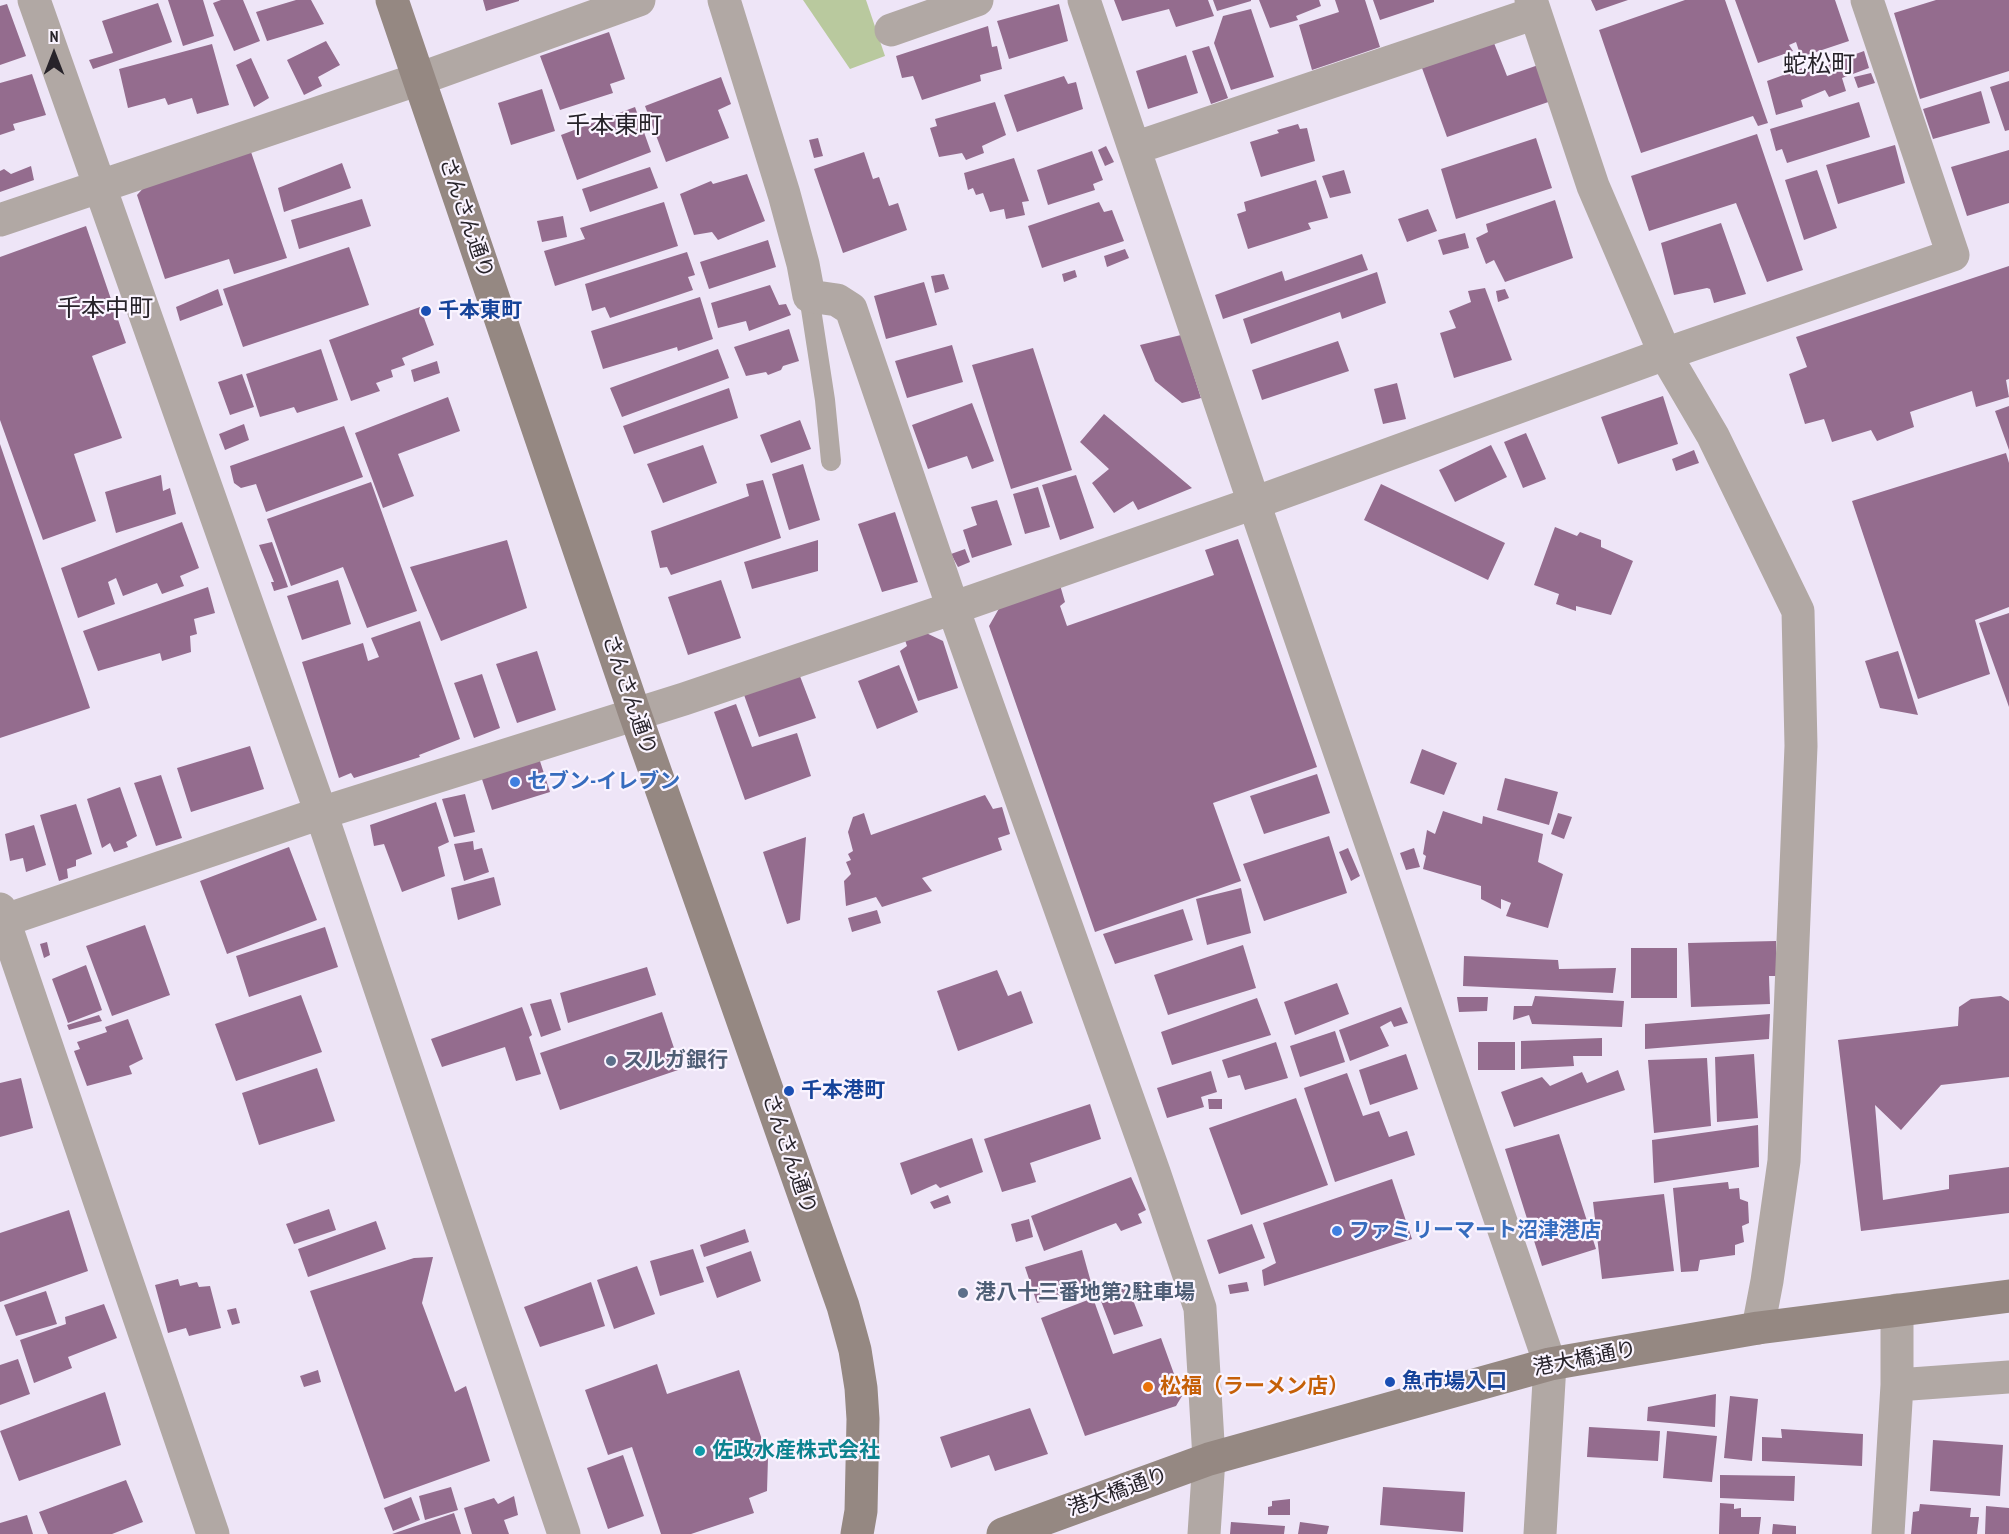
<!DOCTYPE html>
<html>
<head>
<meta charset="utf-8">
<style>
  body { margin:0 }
  #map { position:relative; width:2009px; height:1534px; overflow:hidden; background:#eee5f7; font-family:"PT Sans Narrow",sans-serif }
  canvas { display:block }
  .north { position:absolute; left:24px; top:24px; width:60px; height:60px; -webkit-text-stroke:4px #faf4ff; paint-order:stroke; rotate:0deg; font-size:16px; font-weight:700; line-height:24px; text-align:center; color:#27232a }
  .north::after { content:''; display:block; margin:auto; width:21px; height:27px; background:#27232a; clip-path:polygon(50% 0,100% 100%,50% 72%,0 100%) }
</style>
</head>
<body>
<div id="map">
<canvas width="2009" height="1534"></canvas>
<div class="north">N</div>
</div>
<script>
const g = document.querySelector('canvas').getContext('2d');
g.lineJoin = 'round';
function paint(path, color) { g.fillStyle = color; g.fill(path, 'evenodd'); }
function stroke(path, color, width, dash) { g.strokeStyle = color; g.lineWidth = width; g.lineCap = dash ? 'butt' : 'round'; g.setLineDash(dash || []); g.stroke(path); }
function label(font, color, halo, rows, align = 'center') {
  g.font = font + ' "PT Sans Narrow","Noto Sans JP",sans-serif'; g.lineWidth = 4.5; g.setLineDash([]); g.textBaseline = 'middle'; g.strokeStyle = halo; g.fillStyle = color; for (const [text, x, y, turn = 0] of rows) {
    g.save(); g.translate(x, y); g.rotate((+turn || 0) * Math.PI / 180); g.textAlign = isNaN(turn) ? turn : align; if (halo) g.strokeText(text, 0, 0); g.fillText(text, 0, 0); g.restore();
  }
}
paint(new Path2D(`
  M803,0H866L885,56L850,69Z`), '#b9c99e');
paint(new Path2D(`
  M168,0H203L214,36L183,46Z
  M221,0H243L260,41L234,51L213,3Z
  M296,0H311L324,24L267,41L256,12Z
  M483,0H519V1L486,11Z
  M1114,0H1208L1214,16L1176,27L1169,9L1122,21Z
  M1213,0H1251V1L1217,11Z
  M1259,0H1319L1321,6L1296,16L1298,20L1270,28Z
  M1335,0H1365L1380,47L1312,70L1299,25L1339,12Z
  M1373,0H1434V2L1380,20Z
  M1591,0H1628L1596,11Z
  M1685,0H1725L1768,123L1758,126L1753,116L1641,153L1599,30Z
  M1735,0H1835L1849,41L1801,57L1796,42L1789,45L1793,51L1758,63Z
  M1936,0H2009V71L1920,99L1894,13Z
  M158,3L172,42L93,69L89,60L113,53L102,21Z
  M7,4L26,56L0,65V6Z
  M1059,4L1068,41L1009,59L997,21Z
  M1251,9L1274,77L1231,90L1214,43L1223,16Z
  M988,26L992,47L997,46L1002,69L980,75L981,81L922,100L913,76L902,78L896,56Z
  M609,32L625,79L610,84L613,93L560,110L540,56Z
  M326,41L340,65L318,77L322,86L304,95L287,60Z
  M1494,43L1507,76L1544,63L1557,99L1447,137L1422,68Z
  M212,44L229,105L197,114L192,98L168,105L165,98L128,108L119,69Z
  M1209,46L1228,98L1211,104L1192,51Z
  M1864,51L1869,68L1842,78L1846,91L1829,97L1825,90L1801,100L1803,107L1776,115L1767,81L1811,65L1812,70Z
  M1186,55L1198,93L1148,109L1136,71Z
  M251,58L269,98L254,107L236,65Z
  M1871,73L1875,83L1858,88L1854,77Z
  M32,74L46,115L13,124L15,130L0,135V83Z
  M1064,76L1068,84L1076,82L1083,109L1017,132L1004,95Z
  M721,77L731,104L718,110L729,138L666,162L645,106Z
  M2009,81V130L2005,131L1990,87Z
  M542,89L555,131L511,145L498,103Z
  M1981,91L1990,123L1933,139L1923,109Z
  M995,102L1006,135L982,146L984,153L966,160L962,153L939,157L930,128L937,126L935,119Z
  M1859,102L1870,137L1787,163L1782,149L1776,151L1770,129Z
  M635,107L651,152L577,180L561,135Z
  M1298,124L1300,129L1307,128L1315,161L1261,177L1250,142L1279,133L1277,130Z
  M1757,134L1803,270L1767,282L1736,203L1649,231L1631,176Z
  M818,138L823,156L814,158L809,140Z
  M1536,138L1552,188L1456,219L1441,169Z
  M1895,145L1905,183L1838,204L1826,165Z
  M1106,146L1114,162L1105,166L1098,150Z
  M250,149L287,258L234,274L229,259L165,279L137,195L149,182Z
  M2009,150V203L1967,216L1951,167Z
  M1092,151L1103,180L1093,184L1095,190L1048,205L1037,170Z
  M864,152L873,179L879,177L889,206L898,203L907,230L843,253L814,169Z
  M1014,158L1029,201L1022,202L1025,215L1006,219L1004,209L990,212L983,193L976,195L973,188L968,190L964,173Z
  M342,163L351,188L284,212L278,188Z
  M31,166L34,180L0,192V171L4,169L11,174Z
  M650,167L658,188L590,212L582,189Z
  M1344,170L1351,193L1330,198L1322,176Z
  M1817,170L1837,228L1804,240L1785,180Z
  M747,174L765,221L718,240L712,232L694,235L680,194L711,181L713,184Z
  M1316,180L1328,218L1308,223L1311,229L1248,249L1237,214L1246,211L1244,202Z
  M362,199L371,226L299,249L291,220Z
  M1555,200L1573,258L1505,282L1494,260L1486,264L1476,238L1488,232L1486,224Z
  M664,202L678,246L555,286L544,251L585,239L580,228Z
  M1099,202L1104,212L1112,210L1124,241L1042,268L1028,226Z
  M1428,209L1437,231L1407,242L1398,219Z
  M563,216L567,237L542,242L537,221Z
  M1721,223L1746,294L1714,303L1710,289L1707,288L1674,295L1661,243Z
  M86,226L126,343L92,356L122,438L74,454L96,521L43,540L0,420V257Z
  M1465,233L1469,248L1443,255L1438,240Z
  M768,240L776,267L709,289L700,262Z
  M349,247L369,305L243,347L223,289Z
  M1125,249L1129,258L1107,267L1104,256Z
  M687,252L695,275L688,277L693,290L610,318L605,307L592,311L585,284Z
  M1362,254L1368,270L1223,319L1215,295L1282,271L1285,281Z
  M2009,266V379L2006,380L2009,397L1976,407L1972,391L1910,412L1914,427L1877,441L1871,430L1832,442L1824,419L1805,424L1789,374L1807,367L1796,337Z
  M1075,270L1077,277L1064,282L1062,274Z
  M1377,272L1386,303L1342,319L1340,312L1251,344L1243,319Z
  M944,274L949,289L935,293L931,276Z
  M924,282L937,325L886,339L874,296Z
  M770,285L779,305L786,304L791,315L749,331L746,321L718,328L711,303Z
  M1485,288L1512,360L1454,378L1440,333L1456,328L1449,311L1471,302L1468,291Z
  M218,289L223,305L180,321L176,307Z
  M1505,289L1509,298L1498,302L1496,291Z
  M700,297L713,339L678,351L677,347L603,369L591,331Z
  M420,307L434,345L402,358L405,365L391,370L393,377L376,383L380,391L351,401L329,340Z
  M789,329L799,361L783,366L781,370L768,375L766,372L746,376L734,347Z
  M1181,335L1201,398L1182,403L1155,381L1140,345Z
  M1338,341L1349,371L1262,400L1252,370Z
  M952,345L963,382L907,398L895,361Z
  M1033,348L1072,470L1011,489L972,365Z
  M321,349L338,400L297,413L294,407L260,417L246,374Z
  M718,349L729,378L622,417L610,388Z
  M437,361L440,373L414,382L411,370Z
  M242,374L254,407L230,415L218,382Z
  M1397,383L1406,419L1383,424L1374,389Z
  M729,388L738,418L634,454L623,426Z
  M1663,396L1678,444L1618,464L1601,417Z
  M448,397L460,431L398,454L414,496L383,508L355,433Z
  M972,403L994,461L972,469L967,456L928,469L912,425Z
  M2009,406V450L1995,411Z
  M1104,414L1192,488L1138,510L1133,501L1114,513L1092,483L1109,469L1080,442Z
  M800,420L811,449L771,463L760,435Z
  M244,424L249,440L225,450L219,434Z
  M344,426L363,477L266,512L256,484L241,488L234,483L230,466Z
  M1526,433L1546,479L1523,488L1504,442Z
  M0,444L90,708L0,738Z
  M703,445L717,483L663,503L647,464Z
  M1491,445L1507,477L1455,502L1439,470Z
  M1694,450L1699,463L1676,471L1672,459Z
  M2006,453L2009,463V607L1975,620L1990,674L1918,699L1852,501Z
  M803,464L820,520L789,530L772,474Z
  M161,475L163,491L170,488L176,514L116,533L105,492Z
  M1076,475L1094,528L1060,540L1042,485Z
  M763,480L781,538L671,575L667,567L660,568L651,531L749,496L746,484Z
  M371,482L417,611L367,628L343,567L291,586L267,519Z
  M1381,484L1505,543L1488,580L1364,520Z
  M1038,487L1050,527L1025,534L1013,494Z
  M997,500L1012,545L972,558L963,530L977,525L971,507Z
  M895,512L918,582L882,592L858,524Z
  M182,522L199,568L180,576L184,586L162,594L157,583L123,596L116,578L108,582L115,604L78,618L61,568Z
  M1555,527L1577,536L1580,532L1601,540V547L1633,561L1611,615L1576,606V611L1556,604L1559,594L1534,585Z
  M1238,539L1317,767L1213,803L1241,881L1095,932L989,626L1001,605L1060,585L1065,602L1060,606L1067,626L1214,575L1205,550Z
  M507,540L527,608L441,641L410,567Z
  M818,540V571L752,589L744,562Z
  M272,542L288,587L274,591L271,582H274L259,545Z
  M965,549L970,562L958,567L951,554Z
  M338,580L351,624L302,640L287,596Z
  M721,580L741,638L688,655L668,597Z
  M208,587L215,613L194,619L197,634L190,636L191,652L162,661L160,653L98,671L83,631Z
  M2009,613V707L1979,623Z
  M420,621L460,739L419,755L420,757L354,778L351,773L339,778L302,662L363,643L368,661L379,657L371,638Z
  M922,631L943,641L958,688L918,701L900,651L907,646L905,640Z
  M537,651L556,710L517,723L496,664Z
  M1898,651L1918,715L1880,708L1865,661Z
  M899,665L918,712L877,729L858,681Z
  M798,671L816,718L759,737L743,692Z
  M482,674L500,728L474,738L454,683Z
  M736,704L752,747L797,733L811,776L745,800L714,712Z
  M250,746L264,789L191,812L177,768Z
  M1422,749L1457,763L1444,795L1410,783Z
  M538,755L550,792L492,810L480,773Z
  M1317,774L1330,813L1264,834L1250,796Z
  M161,775L182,838L156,846L134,783Z
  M1505,778L1558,792L1549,825L1497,810Z
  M120,787L137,836L126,842L128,847L114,852L110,843L102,848L87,799Z
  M465,794L475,832L454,837L442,799Z
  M985,795L993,809L1002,807L1010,834L998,838L1002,850L922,878L932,891L882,907L876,897L846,906L844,881L851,874L846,862L851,860L848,854L853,851L848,832L853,817L864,813L871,835Z
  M436,802L449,842L438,847L445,876L402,892L384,844L374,846L370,825Z
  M76,804L92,854L76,860V866L67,869L68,878L59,881L40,815Z
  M1443,811L1482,824L1483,816L1543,834L1538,862L1563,874L1548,928L1506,916L1511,903L1501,899V909L1481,899V886L1423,869L1426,856L1423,854L1427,830L1435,834Z
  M1558,813L1572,817L1564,839L1551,834Z
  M34,825L46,865L26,872L23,858L10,861L5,834Z
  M1329,836L1347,893L1264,921L1243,864Z
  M806,837L800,920L787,924L763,852Z
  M473,841L474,850L482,848L489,872L464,881L454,844Z
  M289,847L317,920L227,954L200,881Z
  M1348,848L1360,876L1351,881L1339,852Z
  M1414,848L1420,867L1406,870L1400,853Z
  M494,877L501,905L458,920L451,888Z
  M1241,888L1251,933L1207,945L1196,899Z
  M1183,909L1193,940L1115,964L1103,934Z
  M877,910L881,923L852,932L848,918Z
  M145,925L170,995L112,1016L86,946Z
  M325,927L338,967L249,997L236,956Z
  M1776,941V976H1769L1770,1004L1691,1007L1688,943Z
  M47,942L50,955L44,958L40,944Z
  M1243,945L1256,988L1168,1015L1154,975Z
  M1631,948H1677V998H1631Z
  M1464,956L1558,960L1559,969L1616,968L1613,993L1463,986Z
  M86,965L102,1010L68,1023L52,979Z
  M647,967L656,995L568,1023L560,993Z
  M997,970L1008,996L1021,991L1033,1023L958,1051L937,991Z
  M1337,983L1349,1014L1295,1035L1284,1002Z
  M301,995L322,1052L236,1081L215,1024Z
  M1535,996L1624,1001L1622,1027L1532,1024L1529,1015L1513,1020L1514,1006H1532Z
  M2001,996L2009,1001V1077L1941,1085L1901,1130L1875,1105L1883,1200L1949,1189V1175L2009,1167V1213L1861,1231L1838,1040L1958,1026L1959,1007L1971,999Z
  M1457,997H1488L1487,1011L1459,1012Z
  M1257,998L1271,1035L1172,1065L1161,1032Z
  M551,999L561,1030L541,1037L530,1004Z
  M522,1007L532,1035L529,1037L541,1074L516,1081L505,1047L442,1067L431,1039Z
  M1401,1007L1408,1023L1394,1027L1391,1021L1380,1027L1389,1046L1350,1061L1339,1030Z
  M662,1012L681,1069L560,1110L540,1053Z
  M1770,1014L1769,1039L1645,1049V1024Z
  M99,1015L102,1021L69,1030L67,1025Z
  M128,1019L143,1059L129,1066L132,1074L87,1086L74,1051L80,1049L77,1042L107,1032L105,1027Z
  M1335,1031L1345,1062L1300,1077L1290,1046Z
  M1602,1038V1056H1573L1574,1066L1521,1069V1041Z
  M1276,1042L1288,1078L1245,1090L1240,1075L1228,1078L1222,1060Z
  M1478,1042H1515V1070H1478Z
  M1406,1054L1418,1089L1370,1105L1359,1070Z
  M1754,1054L1758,1118L1717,1122L1715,1057Z
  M1707,1058L1711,1126L1654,1133L1648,1060Z
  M317,1068L335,1121L259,1145L242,1093Z
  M1618,1070L1625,1090L1514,1127L1501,1092L1542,1077L1550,1086L1582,1072L1587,1083Z
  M1211,1071L1217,1092L1201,1097L1204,1107L1167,1118L1157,1088Z
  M1347,1073L1363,1116L1379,1111L1389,1137L1407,1131L1415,1155L1335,1182L1304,1088Z
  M21,1078L33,1128L0,1137V1083Z
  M1296,1098L1328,1185L1241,1215L1209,1128Z
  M1208,1099H1222V1109H1209Z
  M1090,1104L1101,1139L1030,1163L1036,1182L1002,1192L984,1139Z
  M1758,1125L1759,1167L1654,1183L1652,1140Z
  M1559,1134L1596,1249L1542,1266L1505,1149Z
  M972,1138L983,1172L940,1188L936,1184L911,1195L900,1163Z
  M1131,1177L1146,1210L1138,1214L1142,1223L1121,1231L1116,1223L1044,1251L1031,1216Z
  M1392,1179L1412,1239L1264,1286L1262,1270L1276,1263L1263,1223Z
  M1728,1182L1729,1189L1739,1188L1740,1199L1748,1202L1749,1223L1742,1226L1744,1242L1735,1245V1255L1700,1260L1698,1271L1681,1272L1673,1188Z
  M1664,1194L1674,1271L1602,1279L1593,1202Z
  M948,1195L951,1203L934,1209L930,1202Z
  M329,1209L336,1230L294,1244L286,1224Z
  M69,1210L88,1271L0,1302V1233Z
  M1029,1219L1033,1237L1016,1242L1011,1224Z
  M376,1221L386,1249L308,1277L298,1249Z
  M1252,1224L1265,1258L1219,1274L1207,1240Z
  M745,1229L749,1242L704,1257L700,1245Z
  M693,1249L704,1282L660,1296L650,1261Z
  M1082,1250L1092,1286L1037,1303L1025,1267Z
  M751,1251L761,1281L717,1298L706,1267Z
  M433,1257L422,1303L455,1392L466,1386L490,1461L384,1499L310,1291L414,1258Z
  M637,1266L655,1314L614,1329L597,1280Z
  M178,1279L180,1286L197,1282L199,1287L210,1286L221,1328L189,1336L186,1328L168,1333L155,1285Z
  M591,1282L605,1326L540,1347L524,1307Z
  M1247,1282L1249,1291L1230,1294L1228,1285Z
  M1128,1287L1143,1326L1114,1335L1099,1296Z
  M46,1291L57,1324L16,1336L4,1305Z
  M1093,1298L1113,1354L1161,1338L1182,1396L1176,1406L1085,1436L1041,1318Z
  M104,1304L117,1338L68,1357L72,1368L34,1383L20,1340L66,1324L65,1317Z
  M236,1308L240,1323L232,1325L227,1310Z
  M18,1359L30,1394L0,1405V1365Z
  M657,1364L667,1394L739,1370L768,1458L767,1491L749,1498L754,1513L691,1534H661L632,1447L608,1455L585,1390Z
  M318,1370L321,1382L304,1387L300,1376Z
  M105,1392L121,1445L19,1481L0,1431Z
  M1716,1394L1715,1427L1647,1421L1648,1407Z
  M1730,1396L1758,1399L1752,1461L1724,1458Z
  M1030,1408L1048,1454L995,1471L989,1455L951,1468L940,1437Z
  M1589,1427L1660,1431L1658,1461L1587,1457Z
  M1781,1429L1863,1434L1862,1466L1762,1461V1437L1782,1438Z
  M1667,1431L1717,1436L1712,1482L1663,1478Z
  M1933,1440L2003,1445L2000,1496L1930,1491Z
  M623,1455L644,1516L608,1529L587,1468Z
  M1720,1475L1795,1476L1794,1501L1720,1498Z
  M126,1480L143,1522L112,1534H48L39,1512Z
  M451,1487L458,1510L425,1520L419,1496Z
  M1383,1487L1465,1492L1463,1532L1380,1525Z
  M514,1496L518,1515L504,1520L509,1534H472L464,1508L494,1498L498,1504Z
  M411,1497L420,1520L393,1531L384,1508Z
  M1290,1499V1515H1268V1507L1272,1506V1501Z
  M1720,1503L1734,1504V1509L1741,1508V1517H1761L1759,1534H1719Z
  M1920,1504L1971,1508L1970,1517H1979L1977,1534H1911L1913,1512L1919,1511Z
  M1986,1506L2009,1508V1534H1985Z
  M454,1513L461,1534H392Z
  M27,1515L33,1534H0V1523Z
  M1231,1522L1285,1526L1284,1534H1230Z
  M1300,1522L1329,1526L1327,1534H1298Z
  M1773,1524L1796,1526V1534H1772Z`), '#946c8e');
stroke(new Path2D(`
  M809,296L825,400L831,461`), '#b1a8a4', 20);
stroke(new Path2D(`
  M34,0L321,813L564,1534
  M724,0L784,194L803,264L809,296L837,300L851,309L953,608L1154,1172L1200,1308L1209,1459L1204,1534
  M1084,0L1254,503L1550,1364L1540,1534
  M1531,0L1593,186L1665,354L1713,436L1798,611L1801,746L1784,1161L1767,1281L1758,1328
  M891,30L977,0
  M1135,148L1535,13
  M0,220L419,79L639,0
  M0,909L213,1534
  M0,922L321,813L684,699L953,608L1254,503L1665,354L1953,255L1867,0
  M1897,1385L2009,1377
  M1888,1534L1897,1385V1310`), '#b1a8a4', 33);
stroke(new Path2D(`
  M392,0L635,714L843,1306L855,1350L861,1388L863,1419L861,1511L857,1534
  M1003,1534L1209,1459L1550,1364L1758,1328L2009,1296`), '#958882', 33);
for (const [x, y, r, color] of [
  [426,311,6,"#1a4fb4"],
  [515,782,6,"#3f7fe0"],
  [611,1061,6,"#5c6f8a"],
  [789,1091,6,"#1a4fb4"],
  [1337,1231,6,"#3f7fe0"],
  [963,1293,6,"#5c6f8a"],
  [1390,1382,6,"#1a4fb4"],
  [1148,1387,6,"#e8710a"],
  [700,1451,6,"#0f9aa8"]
]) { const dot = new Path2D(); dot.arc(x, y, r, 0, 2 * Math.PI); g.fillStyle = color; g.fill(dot); stroke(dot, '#faf4ff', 2); }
label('21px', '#27232a', '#faf4ff', [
  ["さんさん通り",466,218,71],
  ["さんさん通り",629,695,71],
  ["さんさん通り",789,1154,71],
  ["港大橋通り",1585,1359,-11],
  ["港大橋通り",1118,1492,-20]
]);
label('bold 21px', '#164399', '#faf4ff', [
  ["千本東町",438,311],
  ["千本港町",801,1091],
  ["魚市場入口",1402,1382]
], 'left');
label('bold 21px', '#366cbe', '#faf4ff', [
  ["セブン-イレブン",527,782],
  ["ファミリーマート沼津港店",1349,1231]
], 'left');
label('bold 21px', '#4e5e75', '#faf4ff', [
  ["スルガ銀行",623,1061],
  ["港八十三番地第2駐車場",975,1293]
], 'left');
label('bold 21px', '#c56008', '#faf4ff', [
  ["松福（ラーメン店）",1160,1387]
], 'left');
label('bold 21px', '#0d838f', '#faf4ff', [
  ["佐政水産株式会社",712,1451]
], 'left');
label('24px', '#27232a', '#faf4ff', [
  ["蛇松町",1819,65],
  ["千本東町",614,126],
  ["千本中町",105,309]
]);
</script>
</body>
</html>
